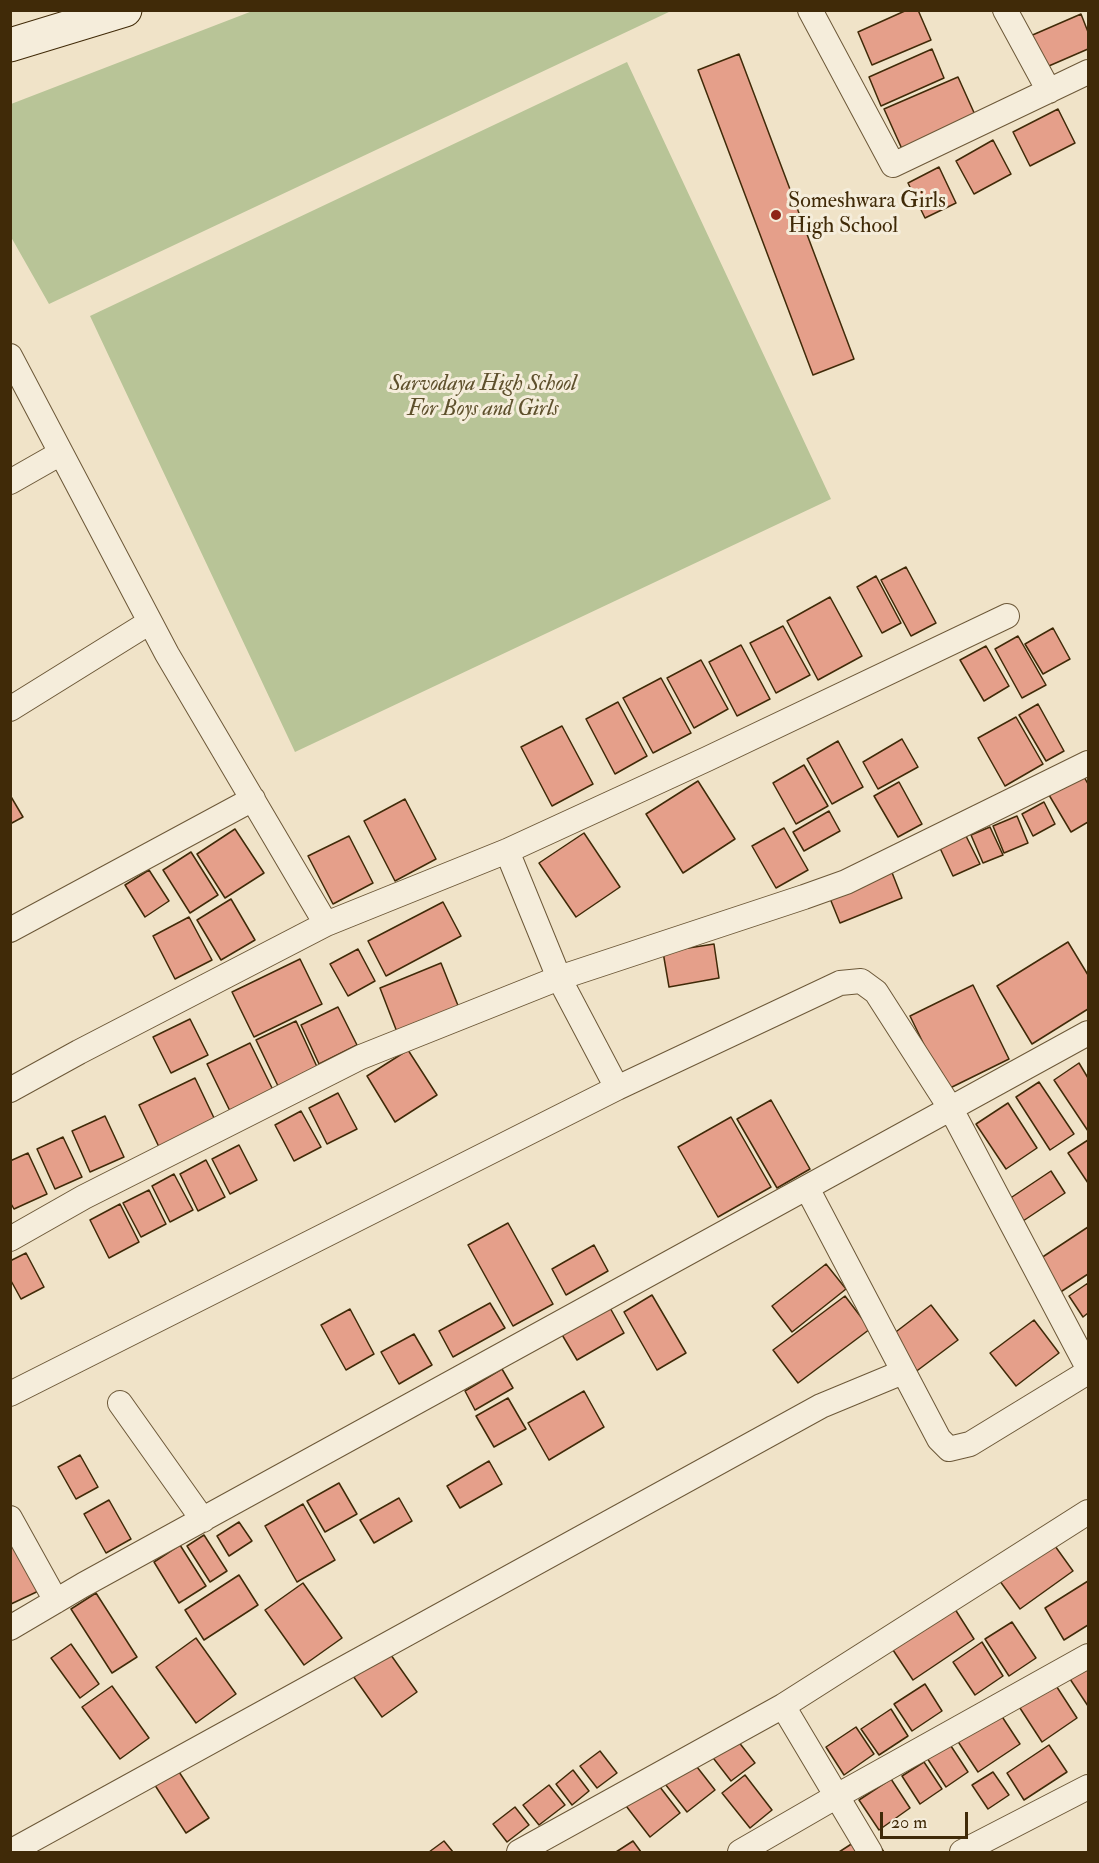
<!DOCTYPE html>
<html>
<head>
<meta charset="utf-8">
<style>
  body { margin:0 }
  #map { position:relative; width:1099px; height:1863px; overflow:hidden; background:#f0e3c8; font-family:"IM FELL Double Pica",serif }
  canvas { display:block }
  .frame { position:absolute; inset:0; border:12px solid #402a08; pointer-events:none }
  .scale { position:absolute; left:880px; top:1812px; width:88px; height:27px; box-sizing:border-box; border:3px solid #402a08; border-top:0; padding-left:8px; font-size:18px; line-height:21px; white-space:nowrap; color:#402a08; -webkit-text-stroke:4px #f5eddb; paint-order:stroke }
</style>
</head>
<body>
<div id="map">
<canvas width="1099" height="1863"></canvas>
<div class="frame"></div>
<div class="scale">20 m</div>
</div>
<script>
const g = document.querySelector('canvas').getContext('2d');
g.lineJoin = 'round';
function paint(path, color) { g.fillStyle = color; g.fill(path, 'evenodd'); }
function stroke(path, color, width, dash) { g.strokeStyle = color; g.lineWidth = width; g.lineCap = dash ? 'butt' : 'round'; g.setLineDash(dash || []); g.stroke(path); }
function label(font, color, halo, rows, align = 'center') {
  g.font = font + ' "IM FELL Double Pica",serif'; g.lineWidth = 6; g.setLineDash([]); g.textBaseline = 'middle'; g.strokeStyle = halo; g.fillStyle = color; for (const [text, x, y, turn = 0] of rows) {
    g.save(); g.translate(x, y); g.rotate((+turn || 0) * Math.PI / 180); g.textAlign = isNaN(turn) ? turn : align; if (halo) g.strokeText(text, 0, 0); g.fillText(text, 0, 0); g.restore();
  }
}
paint(new Path2D(`
  M255,10H671V11L49,304L11,237V104Z
  M627,62L831,499L295,752L90,316Z`), '#b8c497');
const building = new Path2D(`
  M907,10H918L931,40L872,65L858,32Z
  M1081,14L1088,32V49L1035,72L1021,40Z
  M932,49L944,78L881,106L869,77Z
  M739,54L854,359L813,375L698,70Z
  M958,77L976,117L902,149L884,109Z
  M1058,109L1075,143L1030,166L1013,132Z
  M993,140L1011,174L974,194L956,161Z
  M939,167L956,203L925,218L908,183Z
  M906,567L936,623L911,636L881,580Z
  M876,576L901,623L882,633L857,587Z
  M830,597L862,656L818,680L787,621Z
  M783,626L810,675L776,693L750,643Z
  M1053,628L1070,659L1043,674L1025,644Z
  M1018,636L1046,685L1022,698L995,649Z
  M741,645L770,699L737,716L709,662Z
  M986,646L1009,686L984,701L960,660Z
  M701,660L728,709L694,728L667,678Z
  M661,678L691,733L653,753L623,698Z
  M618,702L647,756L615,774L586,719Z
  M1038,704L1064,751L1046,761L1019,715Z
  M1016,717L1043,764L1005,786L978,738Z
  M562,726L593,784L552,806L521,747Z
  M902,739L918,767L878,789L863,762Z
  M838,741L863,787L832,804L807,759Z
  M804,765L828,806L796,824L773,783Z
  M1083,775L1088,784V822L1071,832L1049,795Z
  M698,781L735,839L683,873L646,814Z
  M899,782L922,824L898,837L874,796Z
  M10,795L23,817L10,824Z
  M405,799L436,859L395,881L364,821Z
  M1044,802L1055,824L1033,836L1022,814Z
  M829,811L840,831L804,851L793,832Z
  M1017,816L1028,843L1004,853L993,826Z
  M990,827L1003,855L983,863L971,835Z
  M784,828L808,870L776,888L752,846Z
  M235,829L264,873L225,898L197,854Z
  M584,833L620,887L576,917L539,863Z
  M965,834L980,864L953,876L939,846Z
  M349,836L373,883L333,904L308,856Z
  M191,852L218,895L190,913L163,870Z
  M149,870L169,901L145,917L125,885Z
  M891,870L902,898L840,923L829,896Z
  M231,899L255,940L221,960L197,920Z
  M443,902L461,936L386,976L368,941Z
  M189,917L212,960L175,979L153,936Z
  M1068,942L1088,975V1009L1032,1044L997,986Z
  M714,944L719,978L669,987L663,952Z
  M358,949L375,981L348,996L330,964Z
  M300,959L322,1004L254,1037L232,992Z
  M441,963L459,1008L397,1032L380,988Z
  M973,985L1009,1059L946,1090L910,1016Z
  M338,1007L357,1045L319,1064L301,1025Z
  M190,1019L208,1055L171,1073L153,1037Z
  M296,1021L318,1069L279,1088L256,1040Z
  M250,1043L273,1090L230,1111L207,1064Z
  M408,1050L437,1095L395,1122L367,1076Z
  M1079,1063L1088,1078V1131L1054,1080Z
  M195,1078L215,1120L159,1147L139,1105Z
  M1039,1082L1074,1134L1050,1150L1016,1097Z
  M338,1093L357,1129L327,1144L309,1108Z
  M771,1100L810,1169L777,1188L737,1119Z
  M1008,1103L1037,1148L1006,1169L976,1124Z
  M301,1111L321,1147L294,1161L275,1125Z
  M105,1116L124,1157L90,1172L72,1131Z
  M731,1117L771,1187L718,1217L678,1147Z
  M63,1137L82,1177L55,1189L37,1149Z
  M1088,1140V1183L1068,1153Z
  M239,1145L257,1180L230,1194L212,1159Z
  M28,1153L47,1194L14,1209L10,1202V1161Z
  M206,1160L225,1197L198,1211L180,1174Z
  M1051,1171L1065,1193L1023,1221L1009,1199Z
  M174,1174L193,1210L170,1222L152,1186Z
  M149,1190L166,1224L141,1237L123,1203Z
  M120,1204L139,1242L109,1258L90,1220Z
  M508,1223L553,1304L513,1326L468,1245Z
  M1088,1227V1274L1056,1295L1035,1262Z
  M594,1245L608,1271L566,1295L552,1269Z
  M26,1253L44,1287L21,1299L10,1279V1261Z
  M826,1264L846,1289L792,1332L772,1306Z
  M1088,1283V1313L1083,1317L1069,1296Z
  M652,1295L686,1353L657,1370L624,1312Z
  M845,1296L870,1329L798,1383L773,1350Z
  M490,1303L505,1328L453,1357L439,1331Z
  M931,1305L958,1340L910,1376L884,1341Z
  M609,1306L624,1333L577,1360L561,1333Z
  M350,1309L374,1354L346,1370L321,1325Z
  M1034,1320L1059,1353L1016,1386L990,1353Z
  M414,1334L432,1365L399,1384L381,1352Z
  M502,1369L513,1388L475,1410L465,1391Z
  M584,1391L604,1427L549,1460L528,1423Z
  M508,1398L526,1429L494,1447L476,1416Z
  M80,1455L98,1487L76,1499L58,1467Z
  M489,1461L502,1484L460,1508L447,1486Z
  M339,1483L357,1514L325,1532L307,1501Z
  M399,1498L412,1521L374,1543L360,1520Z
  M109,1500L131,1539L106,1553L84,1514Z
  M303,1504L335,1560L297,1582L265,1526Z
  M239,1522L252,1541L229,1556L217,1536Z
  M204,1535L227,1571L210,1582L187,1546Z
  M1050,1539L1073,1571L1020,1609L997,1577Z
  M25,1541L47,1587L11,1604L10,1548Z
  M180,1545L206,1586L179,1603L154,1562Z
  M239,1575L258,1605L204,1640L185,1610Z
  M1088,1581V1625L1064,1640L1045,1608Z
  M303,1583L342,1638L304,1665L265,1610Z
  M96,1593L137,1657L112,1673L71,1609Z
  M953,1606L974,1639L913,1680L891,1647Z
  M1012,1622L1036,1658L1009,1676L985,1639Z
  M196,1638L236,1694L196,1723L156,1667Z
  M982,1642L1003,1676L975,1695L953,1662Z
  M71,1644L99,1684L80,1698L51,1658Z
  M386,1648L417,1692L382,1717L351,1673Z
  M1088,1667V1706L1070,1679Z
  M1053,1681L1077,1718L1042,1742L1018,1705Z
  M925,1684L942,1711L912,1731L894,1704Z
  M112,1686L149,1738L120,1759L82,1707Z
  M891,1709L908,1736L879,1755L861,1729Z
  M999,1712L1020,1744L978,1772L957,1740Z
  M856,1727L874,1754L844,1775L826,1747Z
  M731,1732L755,1763L731,1781L707,1750Z
  M949,1743L968,1772L946,1787L927,1758Z
  M1049,1745L1067,1772L1024,1800L1007,1773Z
  M600,1751L617,1773L597,1788L580,1766Z
  M170,1758L209,1818L186,1833L147,1773Z
  M690,1758L715,1790L687,1812L662,1780Z
  M924,1762L942,1789L920,1804L902,1776Z
  M573,1770L589,1791L572,1805L556,1784Z
  M993,1772L1009,1795L988,1809L972,1785Z
  M745,1775L772,1810L750,1828L722,1793Z
  M653,1778L680,1813L650,1837L623,1802Z
  M891,1779L910,1808L879,1830L859,1800Z
  M549,1785L565,1805L539,1825L523,1805Z
  M515,1807L529,1825L507,1842L493,1824Z
  M870,1832L884,1852H839Z
  M444,1841L453,1852H429Z
  M633,1841L641,1852H616Z`);
paint(building, '#e59f8a');
stroke(building, '#402a08', 1.5);
const street = new Path2D(`
  M810,10L893,165L1088,72
  M1005,10L1049,91
  M10,356L167,654L326,924
  M10,482L61,453
  M10,709L150,622
  M10,930L253,799
  M617,1088L840,983L861,981L876,992L951,1109L1088,1368
  M10,1090L79,1052L326,924L507,851L707,759L1007,616
  M807,1188L939,1439L949,1449L970,1444L1088,1372
  M10,1239L84,1197L361,1057L559,978L507,851
  M10,1394L617,1088L559,978L804,897L846,882L1088,763
  M120,1403L203,1520
  M10,1518L56,1601
  M10,1628L83,1585L1088,1033
  M783,1706L870,1852
  M10,1852L821,1406L903,1372
  M519,1852L783,1706L1088,1512
  M740,1852L837,1796L1088,1656
  M962,1852L1088,1787`);
const secondary = new Path2D(`
  M10,45L125,10`);
stroke(street, '#6c5838', 26);
stroke(secondary, '#402a08', 35);
stroke(street, '#f5eddb', 24);
stroke(secondary, '#f5eddb', 33);
for (const [x, y, r, color] of [
  [776,215,6,"#8f2418"]
]) { const dot = new Path2D(); dot.arc(x, y, r, 0, 2 * Math.PI); g.fillStyle = color; g.fill(dot); stroke(dot, '#f5eddb', 2); }
label('22px', '#402a08', '#f5eddb', [
  ["Someshwara Girls",788,202],
  ["High School",788,227]
], 'left');
label('italic 22px', '#5e502c', '#f5eddb', [
  ["Sarvodaya High School",483,385],
  ["For Boys and Girls",483,410]
]);
</script>
</body>
</html>
